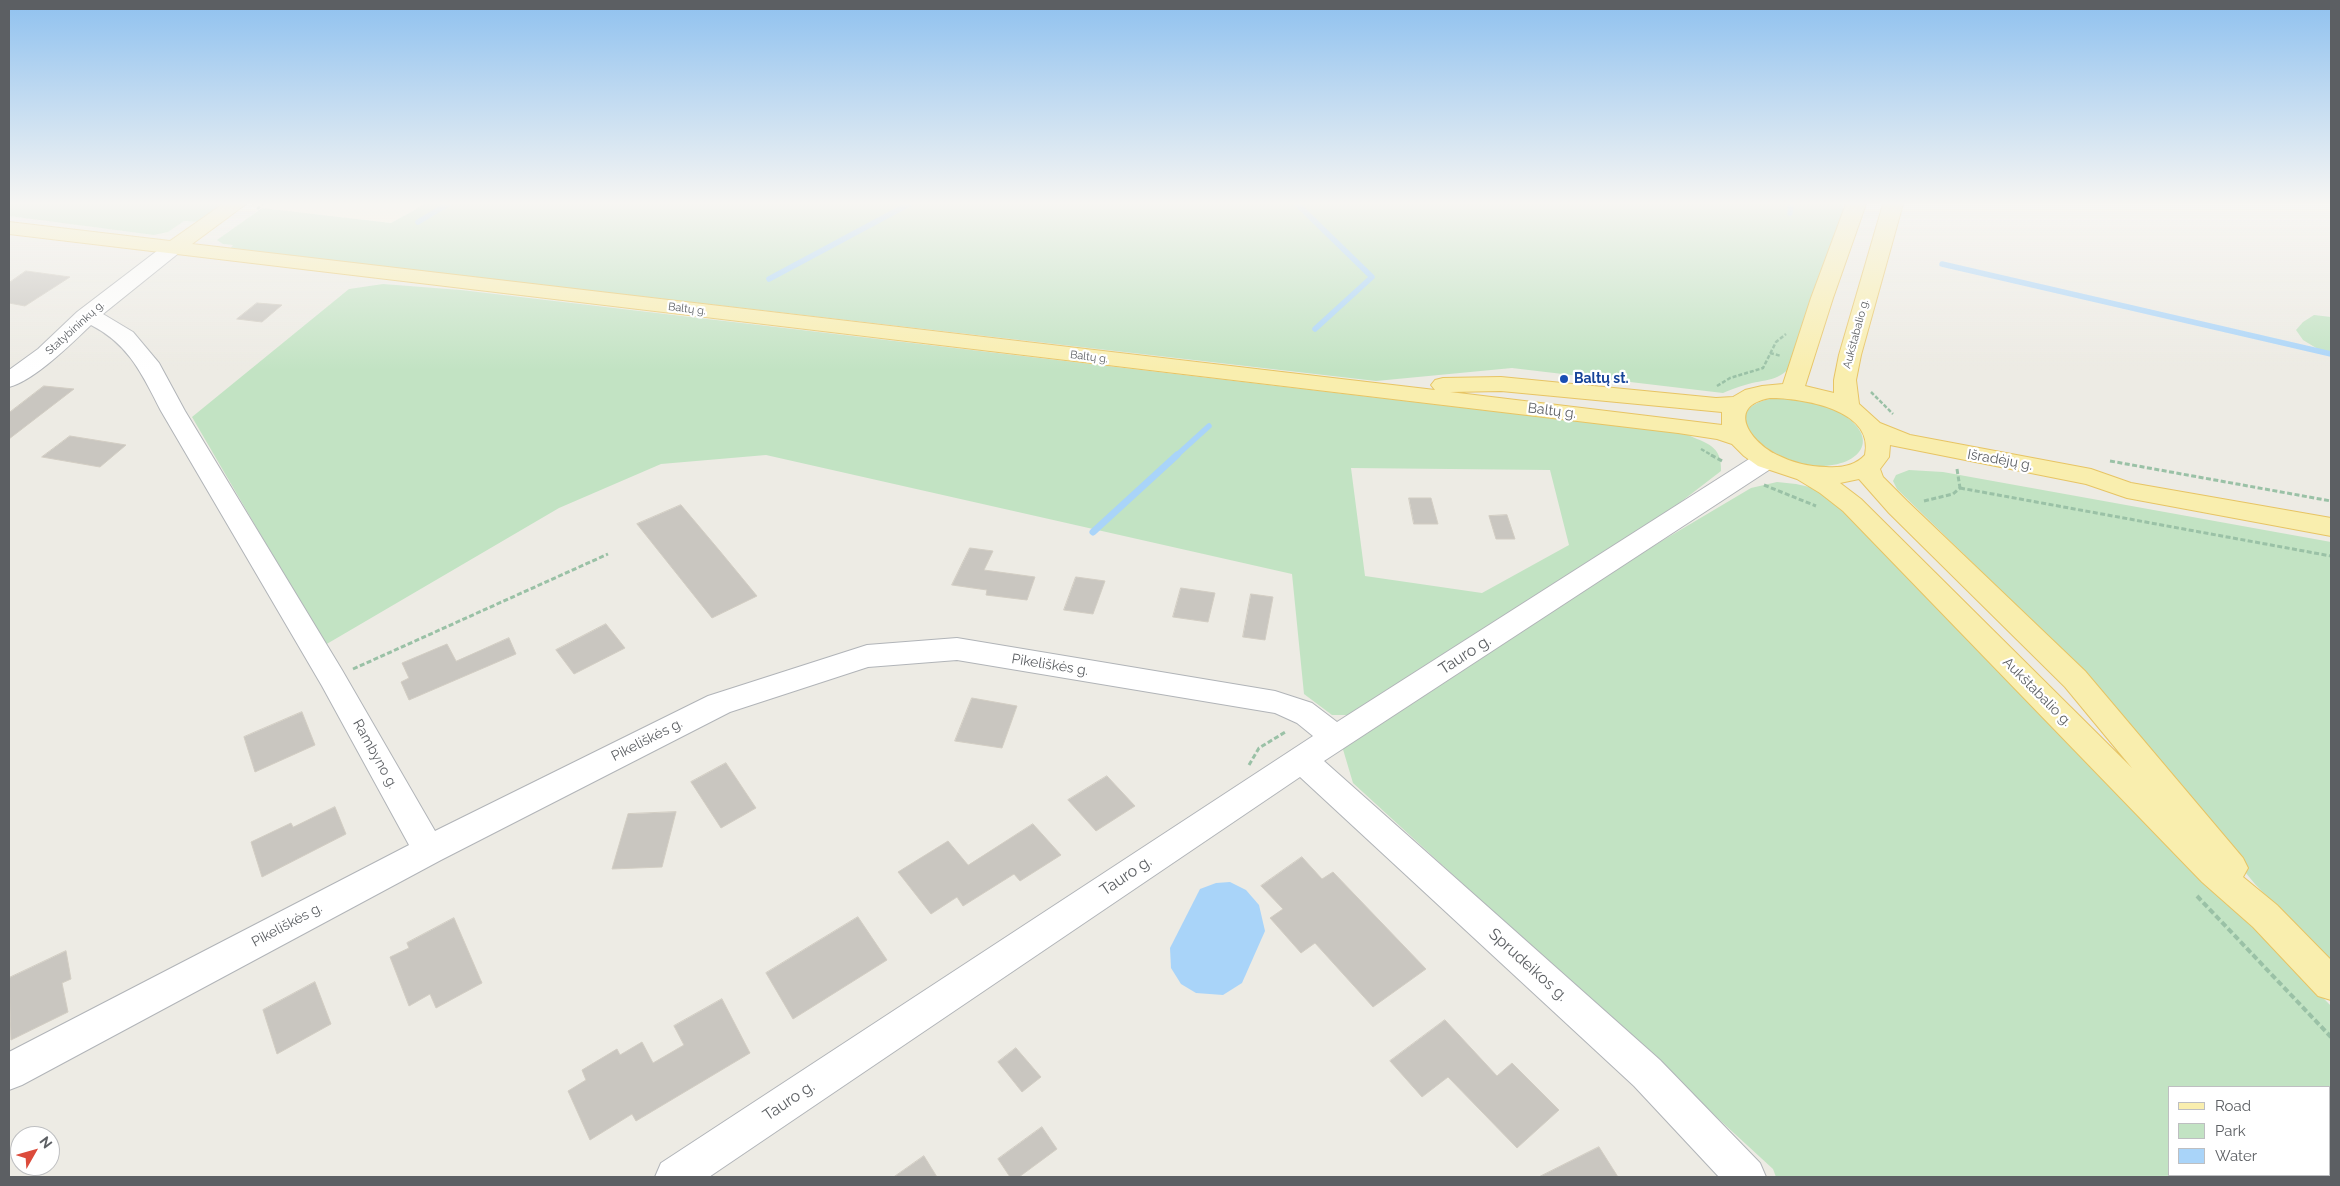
<!DOCTYPE html>
<html>
<head>
<meta charset="utf-8">
<style>
  body { margin:0 }
  #map { position:relative; width:2340px; height:1186px; overflow:hidden; background:#edebe4; font-family:Raleway,sans-serif }
  canvas { display:block }
  .frame { position:absolute; inset:0; border:10px solid #5c5f63; pointer-events:none }
  .legend { position:absolute; left:2168px; top:1086px; width:162px; height:90px; box-sizing:border-box; background:#fff; border:1px solid #bebfc1; margin:0; padding:6px 9px; list-style:none; font-size:15px; color:#5c5f63 }
  .legend li { display:flex; align-items:center; gap:10px; height:25px }
  .legend b { width:25px; border:1px solid #bebfc1 }
  .north { position:absolute; left:10px; top:1126px; width:50px; height:50px; box-sizing:border-box; background:#fff; border:1px solid #bebfc1; border-radius:50%; rotate:52deg; font-size:14px; font-weight:700; line-height:20px; text-align:center; color:#5c5f63 }
  .north::after { content:''; display:block; margin:auto; width:18px; height:22px; background:#dc4b3b; clip-path:polygon(50% 0,100% 100%,50% 72%,0 100%) }
</style>
</head>
<body>
<div id="map">
<canvas width="2340" height="1186"></canvas>
<div class="frame"></div>
<ul class="legend">
<li><b style="height:6px;background:#f9eeae"></b>Road</li>
<li><b style="height:14px;background:#c2e3c3"></b>Park</li>
<li><b style="height:14px;background:#a9d4f9"></b>Water</li>
</ul>
<div class="north">N</div>
</div>
<script>
const g = document.querySelector('canvas').getContext('2d');
g.lineJoin = 'round';
function paint(path, color) { g.fillStyle = color; g.fill(path, 'evenodd'); }
function stroke(path, color, width, dash) { g.strokeStyle = color; g.lineWidth = width; g.lineCap = dash ? 'butt' : 'round'; g.setLineDash(dash || []); g.stroke(path); }
function label(font, color, halo, rows, align = 'center') {
  g.font = font + ' Raleway,sans-serif'; g.lineWidth = 4.5; g.setLineDash([]); g.textBaseline = 'middle'; g.strokeStyle = halo; g.fillStyle = color; for (const [text, x, y, turn = 0] of rows) {
    g.save(); g.translate(x, y); g.rotate((+turn || 0) * Math.PI / 180); g.textAlign = isNaN(turn) ? turn : align; if (halo) g.strokeText(text, 0, 0); g.fillText(text, 0, 0); g.restore();
  }
}
paint(new Path2D(`
  M254,204H425L391,223L249,207Z`), '#fbf4db');
paint(new Path2D(`
  M9,204H225L198,222L184,221L168,232L154,235L9,216Z
  M425,204H1844L1839,230L1793,363C1781,382 1764,379 1745,385C1737,387 1730,390 1723,393L1512,368L1376,381L230,249L233,245L223,244L217,240L262,208L391,223Z
  M383,284L461,290L1686,434C1707,444 1722,445 1721,471L1643,531L1353,715H1332L1304,694L1292,574L766,455L661,464L559,508L325,645L192,417L349,289ZM1351,468L1550,470L1569,545L1482,593L1365,576Z
  M2314,315L2331,317V357L2303,340L2296,330L2303,322Z
  M1790,397C1808,401 1826,403 1841,413C1882,439 1860,466 1820,466C1765,465 1700,400 1790,397Z
  M1909,470L1943,472L2331,542V964L2255,884L2055,643L1897,489L1893,481L1896,475Z
  M1777,482L1796,484L1814,488L1859,521L2331,1006V1177H1776L1773,1169L1353,783L1342,746L1628,561L1751,488ZM2169,1087H2329V1175H2169Z`), '#c2e3c3');
paint(new Path2D(`
  M1230,882L1246,890L1259,905L1265,931L1242,983L1223,995L1196,993L1181,984L1171,968L1170,948L1200,889L1216,883Z`), '#a9d4f9');
stroke(new Path2D(`
  M1297,204L1372,277L1315,329
  M1790,213L1791,204
  M418,222L448,204
  M1942,264L2331,354
  M769,279L909,204
  M1176,456L1209,426`), '#a9d4f9', 5.5);
stroke(new Path2D(`
  M1093,532L1177,455`), '#a9d4f9', 7);
const building = new Path2D(`
  M26,271L70,277L25,306L9,303V283Z
  M257,303L282,305L262,322L237,319Z
  M44,386L74,389L9,439V413Z
  M70,436L126,445L100,467L42,457Z
  M1409,498H1431L1438,524H1414Z
  M681,505L719,550L757,596L712,618L637,524Z
  M1507,515L1515,539H1496L1489,516Z
  M970,548L993,551L984,570L1035,577L1027,600L986,595L987,590L952,585Z
  M1076,577L1105,581L1093,614L1064,610Z
  M1181,588L1215,593L1208,622L1173,617Z
  M1251,594L1273,597L1265,640L1243,637Z
  M606,624L625,648L574,674L556,650Z
  M509,638L516,654L409,700L401,682L409,678L402,663L447,644L456,661Z
  M972,698L1017,706L1002,748L955,741Z
  M302,712L315,745L255,772L244,737Z
  M726,763L756,808L721,828L691,782Z
  M1107,776L1135,806L1096,831L1068,800Z
  M335,807L346,834L262,877L251,842L291,823L293,827Z
  M676,812L662,867L612,869L628,814Z
  M1033,824L1061,855L1020,881L1014,874L963,906L957,897L931,914L898,872L948,841L968,865Z
  M1302,857L1322,879L1333,872L1426,969L1373,1007L1315,943L1301,953L1270,918L1283,909L1261,886Z
  M858,917L887,960L793,1019L766,973Z
  M454,918L482,983L436,1008L430,994L409,1006L390,957L409,948L407,943Z
  M66,951L71,979L62,983L68,1012L11,1040L9,978Z
  M315,982L331,1024L277,1054L263,1010Z
  M722,999L750,1053L636,1121L632,1114L590,1140L568,1091L586,1080L582,1070L617,1049L620,1055L642,1042L653,1063L684,1045L674,1026Z
  M1445,1020L1497,1076L1512,1063L1559,1110L1517,1148L1448,1077L1422,1097L1390,1061Z
  M1016,1048L1041,1077L1022,1092L998,1062Z
  M1042,1127L1057,1149L1019,1177H1010L998,1159Z
  M1599,1147L1618,1177H1539Z
  M924,1156L937,1177H894Z`);
paint(building, '#c9c6c0');
stroke(building, '#d2cdc3', 1);
const minor = new Path2D(`
  M173,242L180,244L183,248L180,252L103,314L133,332L159,363L185,411L342,670L435,831L708,696L867,645L957,638L1275,691L1312,703L1337,722L1757,454L1766,452L1775,454L1778,460L1775,466L1324,761L1660,1060L1760,1163L1766,1177H1719L1634,1086L1300,777L709,1177H655L661,1163L1313,736L1297,723L1275,713L957,660L868,667L730,712L441,860L22,1085L9,1090V1052L409,845L322,686L161,411C143,376 129,344 91,325C72,343 34,381 9,387V370L38,349L77,312L166,244Z`);
const major = new Path2D(`
  M223,204H246L192,244L1435,390L1431,385L1435,380L1443,378L1501,377L1716,398L1733,397L1745,390L1762,386L1783,384L1811,298L1846,204H1866L1833,298L1805,386L1834,393V380L1839,355L1883,204H1903L1861,355L1856,380L1859,404L1880,423L1910,435L2091,469L2131,483L2331,518V536L2127,498L2086,484L1890,445L1889,457L1880,469L1883,477L1907,501L2085,671L2243,858L2248,868L2243,877L2277,905L2331,960V1000L2318,996L2253,927L2202,882L1843,511L1820,493L1797,479L1758,466L1744,456L1732,444L1717,439L1678,433L9,234V222L170,241ZM1501,391L1722,412V425L1450,392ZM1770,398C1801,398 1875,409 1865,455C1855,466 1840,468 1826,467C1808,467 1791,462 1775,454C1749,440 1726,406 1770,398ZM1859,479L1889,513L2065,687L2132,768L1861,499L1840,483Z`);
stroke(minor, '#b1b4b8', 2);
stroke(major, '#e7c464', 2);
stroke(new Path2D(`
  M257,209L263,204
  M1770,353L1781,356
  M1717,386L1730,378L1763,368L1776,342L1786,334
  M1871,392L1893,414
  M1701,449L1713,456`), '#9ac1a6', 2.5, [4, 2]);
stroke(new Path2D(`
  M1711,455L1724,462
  M2110,461L2331,501
  M1957,469L1960,488
  M1764,485L1816,506
  M1960,488L2331,556
  M1924,501L1953,494L1960,488
  M353,669L608,554
  M1249,765L1259,748L1287,731`), '#9ac1a6', 3, [5, 2.5]);
stroke(new Path2D(`
  M2197,896L2331,1037`), '#9ac1a6', 4, [6, 3]);
paint(minor, '#fff');
paint(major, '#f9eeae');
const sky = g.createLinearGradient(0, 0, 0, 370);
sky.addColorStop(0, '#8fc1ef');
sky.addColorStop(0.55, '#f7f6f3');
sky.addColorStop(1, '#f7f6f300');
g.fillStyle = sky;
g.fillRect(0, 0, 2340, 370);
for (const [x, y, r, color] of [
  [1564,379,5,"#1a4fb4"]
]) { const dot = new Path2D(); dot.arc(x, y, r, 0, 2 * Math.PI); g.fillStyle = color; g.fill(dot); stroke(dot, '#fff', 2); }
label('11px', '#5c5f63', '#fff', [
  ["Baltų g.",687,309,7],
  ["Statybininkų g.",75,328,-42],
  ["Aukštabalio g.",1856,334,-75],
  ["Baltų g.",1089,357,7]
]);
label('bold 14px', '#164399', '#fff', [
  ["Baltų st.",1574,379]
], 'left');
label('14px', '#5c5f63', '#fff', [
  ["Baltų g.",1552,411,7],
  ["Išradėjų g.",2000,460,10],
  ["Pikeliškės g.",1050,665,9],
  ["Aukštabalio g.",2037,692,45],
  ["Pikeliškės g.",647,740,-27],
  ["Rambyno g.",375,754,61],
  ["Pikeliškės g.",287,925,-28]
]);
label('16px', '#5c5f63', '#fff', [
  ["Tauro g.",1465,655,-33],
  ["Tauro g.",1126,876,-34],
  ["Sprudeikos g.",1528,965,42],
  ["Tauro g.",789,1101,-34]
]);
</script>
</body>
</html>
